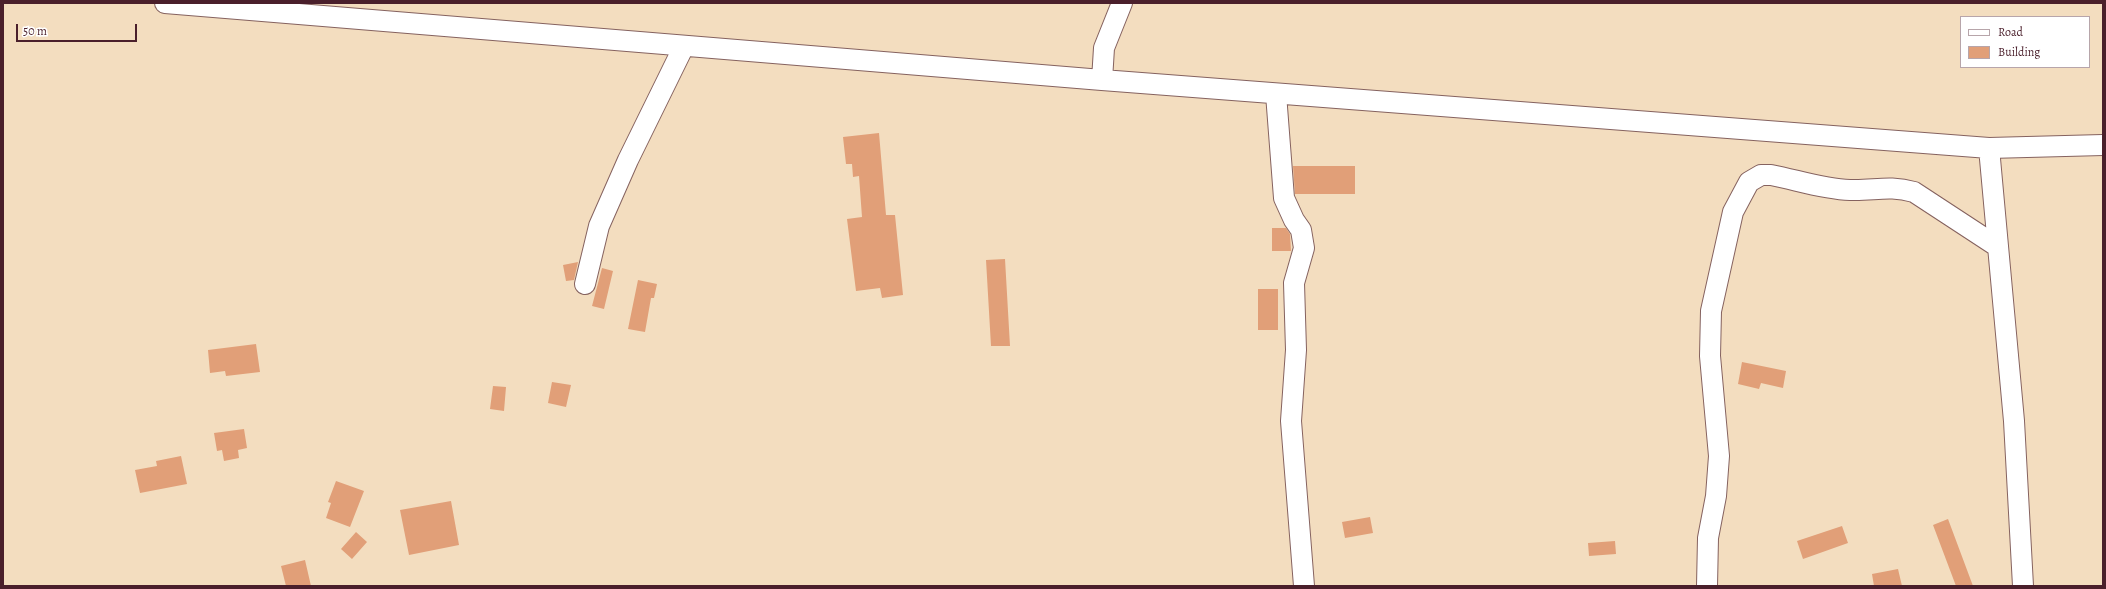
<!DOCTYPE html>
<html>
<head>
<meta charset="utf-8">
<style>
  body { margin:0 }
  #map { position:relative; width:2106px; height:589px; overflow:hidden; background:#f3ddbf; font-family:Alegreya,serif }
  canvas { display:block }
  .frame { position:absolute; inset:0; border:4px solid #4a1f2b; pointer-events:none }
  .legend { position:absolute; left:1960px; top:16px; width:130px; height:52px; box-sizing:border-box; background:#fff; border:1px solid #b7a5aa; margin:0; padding:5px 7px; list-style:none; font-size:12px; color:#4a1f2b }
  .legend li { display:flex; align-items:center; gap:8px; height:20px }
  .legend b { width:20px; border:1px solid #b7a5aa }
  .scale { position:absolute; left:16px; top:24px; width:121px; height:18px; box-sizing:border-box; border:2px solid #4a1f2b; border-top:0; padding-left:5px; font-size:12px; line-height:14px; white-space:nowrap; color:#4a1f2b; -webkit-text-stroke:3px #fff; paint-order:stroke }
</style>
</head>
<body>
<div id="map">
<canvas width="2106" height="589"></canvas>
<div class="frame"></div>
<ul class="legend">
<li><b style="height:5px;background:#fff"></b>Road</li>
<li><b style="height:11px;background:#e19f78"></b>Building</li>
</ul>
<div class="scale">50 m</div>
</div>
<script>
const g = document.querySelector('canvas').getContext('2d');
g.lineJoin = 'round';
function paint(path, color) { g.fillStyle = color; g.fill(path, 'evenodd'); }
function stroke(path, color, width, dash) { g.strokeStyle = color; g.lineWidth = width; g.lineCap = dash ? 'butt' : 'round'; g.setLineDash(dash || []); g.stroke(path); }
paint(new Path2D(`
  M879,133L886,215H895L903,295L882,298L880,288L856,291L847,219L862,217L859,176L853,177L852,164H846L843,137Z
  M1293,166H1355V194H1295Z
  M1272,228H1286L1290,234L1291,251H1272Z
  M1005,259L1010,346H991L986,260Z
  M578,262L574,280L566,281L563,265Z
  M602,268L613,271L604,309L592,306Z
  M638,280L657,284L654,298H651L645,332L628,329Z
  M1258,289H1278V330H1258Z
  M256,344L260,372L226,376L225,371L210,373L208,350Z
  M1742,362L1786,371L1783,388L1761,383L1759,389L1738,384Z
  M552,382L571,385L566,407L548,403Z
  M493,386L506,387L504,411L490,409Z
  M244,429L247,448L238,450L239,458L224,461L222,450L217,451L214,433Z
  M181,456L187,484L140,493L135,470L157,466L156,461Z
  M336,481L364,491L350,527L326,518L331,503L328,502Z
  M451,501L459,545L409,555L400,510Z
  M1370,517L1373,533L1345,538L1342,522Z
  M1948,519L1973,586H1956L1933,525Z
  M1842,526L1848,543L1803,559L1797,541Z
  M356,532L367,542L352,559L341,549Z
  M1615,541L1616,554L1589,556L1588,543Z
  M305,560L311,586H286L281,566Z
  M1898,569L1902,586H1874L1872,574Z`), '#e19f78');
const minor = new Path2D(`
  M165,3L1102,80L1989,148L2103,145
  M1102,80L1104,48L1122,3
  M1276,94L1284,198L1294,220L1301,230L1304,248L1294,283L1296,350L1291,421L1304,586
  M1989,148L2014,421L2023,586
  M585,284L599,226L628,160L684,46
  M1707,586L1708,538L1716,496L1719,456L1710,356L1711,311L1733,212L1749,182L1761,175H1771C1797,180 1823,189 1850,190C1874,191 1889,185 1914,192L1998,247`);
stroke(minor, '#85625f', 22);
stroke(minor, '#fff', 20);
</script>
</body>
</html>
